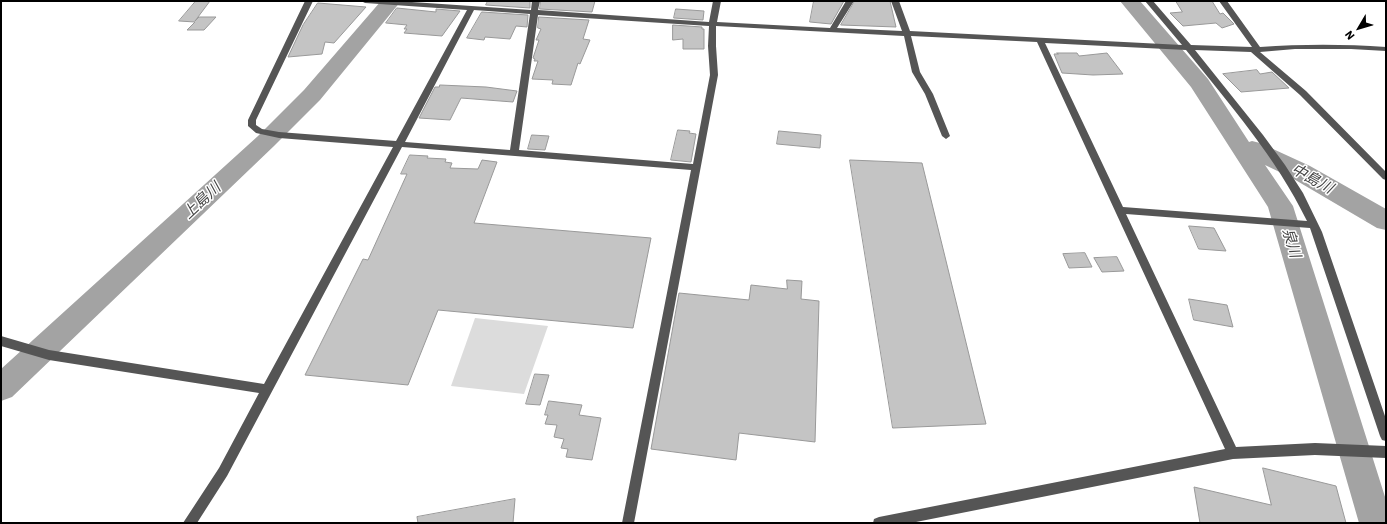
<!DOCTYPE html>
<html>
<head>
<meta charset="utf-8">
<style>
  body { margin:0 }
  #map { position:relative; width:1387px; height:524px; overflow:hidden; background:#fff; font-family:"IBM Plex Sans",sans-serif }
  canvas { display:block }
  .frame { position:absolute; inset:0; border:2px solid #000; pointer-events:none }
  .north { position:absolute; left:1339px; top:8px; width:40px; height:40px; -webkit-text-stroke:3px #fff; paint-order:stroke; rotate:232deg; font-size:11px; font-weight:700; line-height:16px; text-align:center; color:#000 }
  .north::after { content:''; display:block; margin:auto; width:14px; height:18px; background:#000; clip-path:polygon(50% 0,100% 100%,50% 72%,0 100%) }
</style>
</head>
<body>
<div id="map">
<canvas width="1387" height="524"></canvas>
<div class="frame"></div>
<div class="north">N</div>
</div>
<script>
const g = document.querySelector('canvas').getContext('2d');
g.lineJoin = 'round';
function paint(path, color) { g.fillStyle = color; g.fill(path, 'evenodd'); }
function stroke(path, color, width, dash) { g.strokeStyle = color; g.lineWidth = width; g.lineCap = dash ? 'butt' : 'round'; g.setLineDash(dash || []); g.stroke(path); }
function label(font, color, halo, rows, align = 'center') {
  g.font = font + ' "IBM Plex Sans","Noto Sans JP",sans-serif'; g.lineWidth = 3; g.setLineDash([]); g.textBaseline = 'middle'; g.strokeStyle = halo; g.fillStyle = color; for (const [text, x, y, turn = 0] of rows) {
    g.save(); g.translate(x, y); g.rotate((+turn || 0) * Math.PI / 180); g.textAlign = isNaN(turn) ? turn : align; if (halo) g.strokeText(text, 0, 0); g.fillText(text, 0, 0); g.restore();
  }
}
paint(new Path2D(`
  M475,318L548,326L524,394L451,386Z`), '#dcdcdc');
paint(new Path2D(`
  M381,1H401L320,100L274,146L12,397L1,401V369L258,136L304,90Z
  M1120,1H1140L1208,79L1249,142L1252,141L1260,143L1310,166L1386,209V230L1377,228L1292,178L1265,165L1293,206L1386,500V523H1359L1268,207L1191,87Z`), '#a3a3a3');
const building = new Path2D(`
  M196,1H210L195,21L199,17H216L204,30H187L195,22L179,21Z
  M488,1H530V8L486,5Z
  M541,1H595L592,12L540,9Z
  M814,1H844L831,24L810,22Z
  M855,1H890L896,27L841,25Z
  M1176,1H1212L1220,14L1223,13L1234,24L1222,28L1216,23L1183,26L1170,13L1182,12Z
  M318,3L366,7L334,43L325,42L322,54L288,57L303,25Z
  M397,8L436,12V9L460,11L442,36L404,33L407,29H404L407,25L386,23Z
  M676,9L704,11L703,20L674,18Z
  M482,12L528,15L527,27L516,26L510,39L485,37L484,40L467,38Z
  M539,17L589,20L583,39L590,40L580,64L578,63L571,85L552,84L553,80L532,79L538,61H534L535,59L533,58L539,40H536L541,29L538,28Z
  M673,25L702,27V29H704V49H683V39L673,40Z
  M1057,53H1077L1079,56L1107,53L1123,74L1093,75L1062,73L1054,54H1058Z
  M1257,70L1260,74L1272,72L1289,88L1241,92L1223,74Z
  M440,85L486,87L517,91L513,102L461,98L450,120L419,118L435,87H439Z
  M678,130L690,131L689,133L696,134L691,162L671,160Z
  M779,131L821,135L820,148L777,144Z
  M532,135L549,136L545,150L528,149Z
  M410,155L428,156L427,158L446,159L445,162L452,163L450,168L478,169L482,160L497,162L474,223L651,238L633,328L438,310L408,385L305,375L363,259L368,260L407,174H401Z
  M850,160L922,163L986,424L893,428Z
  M1189,226L1214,228L1226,251L1199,249Z
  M1085,253L1092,267L1069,268L1063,254Z
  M1117,257L1124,271L1102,272L1094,258Z
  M787,280L802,281L801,299L819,301L815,442L739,433L736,460L651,449L679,293L749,300L751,285L787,289Z
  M1189,299L1227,305L1233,327L1194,320Z
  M535,374L549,375L540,405L526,404Z
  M549,401L582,405L579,415L601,418L592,460L566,457L568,449L561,448L564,439L554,437L557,425L545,424L548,415H545Z
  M1263,468L1336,486L1346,523H1200L1194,487L1271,505Z
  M515,499L513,523H418L417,517Z`);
paint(building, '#c4c4c4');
stroke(building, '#999', 1);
paint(new Path2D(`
  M305,1H313L256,120V125L262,129L279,132L396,141L467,10L365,3L361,1H397L531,10L532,1H540L538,10L709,22L713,1H721L717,22L830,28L846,1H854L837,28L902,31L891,1H899L910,31L1182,45L1145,1H1153L1191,45L1252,47L1219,1H1227L1260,47C1302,44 1344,44 1386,47V51L1351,49H1295L1260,52L1306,91L1386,172V180L1383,179L1300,95L1251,52L1195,50L1263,135L1285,165L1303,193L1322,232L1386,419V441L1382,440L1380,436L1310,228L1126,214L1236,447L1315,443L1386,446V458L1315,455L1233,459L911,523H873L874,519L879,517L1225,449L1037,42L911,36L920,72L933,94L950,136L946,139L942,136L925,94L912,72L904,36L716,26V46L718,75L634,523H622L691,170L402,147L227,476L197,523H183L219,468L259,393L49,360L1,346V336L49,350L264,384L393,147L279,138L256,133L248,126V120ZM474,10L530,14L510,150L405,142ZM538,15L709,26L708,46L710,75L693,164L519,150ZM1045,43L1186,50C1230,105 1276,157 1307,221L1123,207Z`), '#555');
label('italic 15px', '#444', '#fff', [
  ["中島川",1312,179,29],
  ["上島川",202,201,-43],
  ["泉川",1291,243,73]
]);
</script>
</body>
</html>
